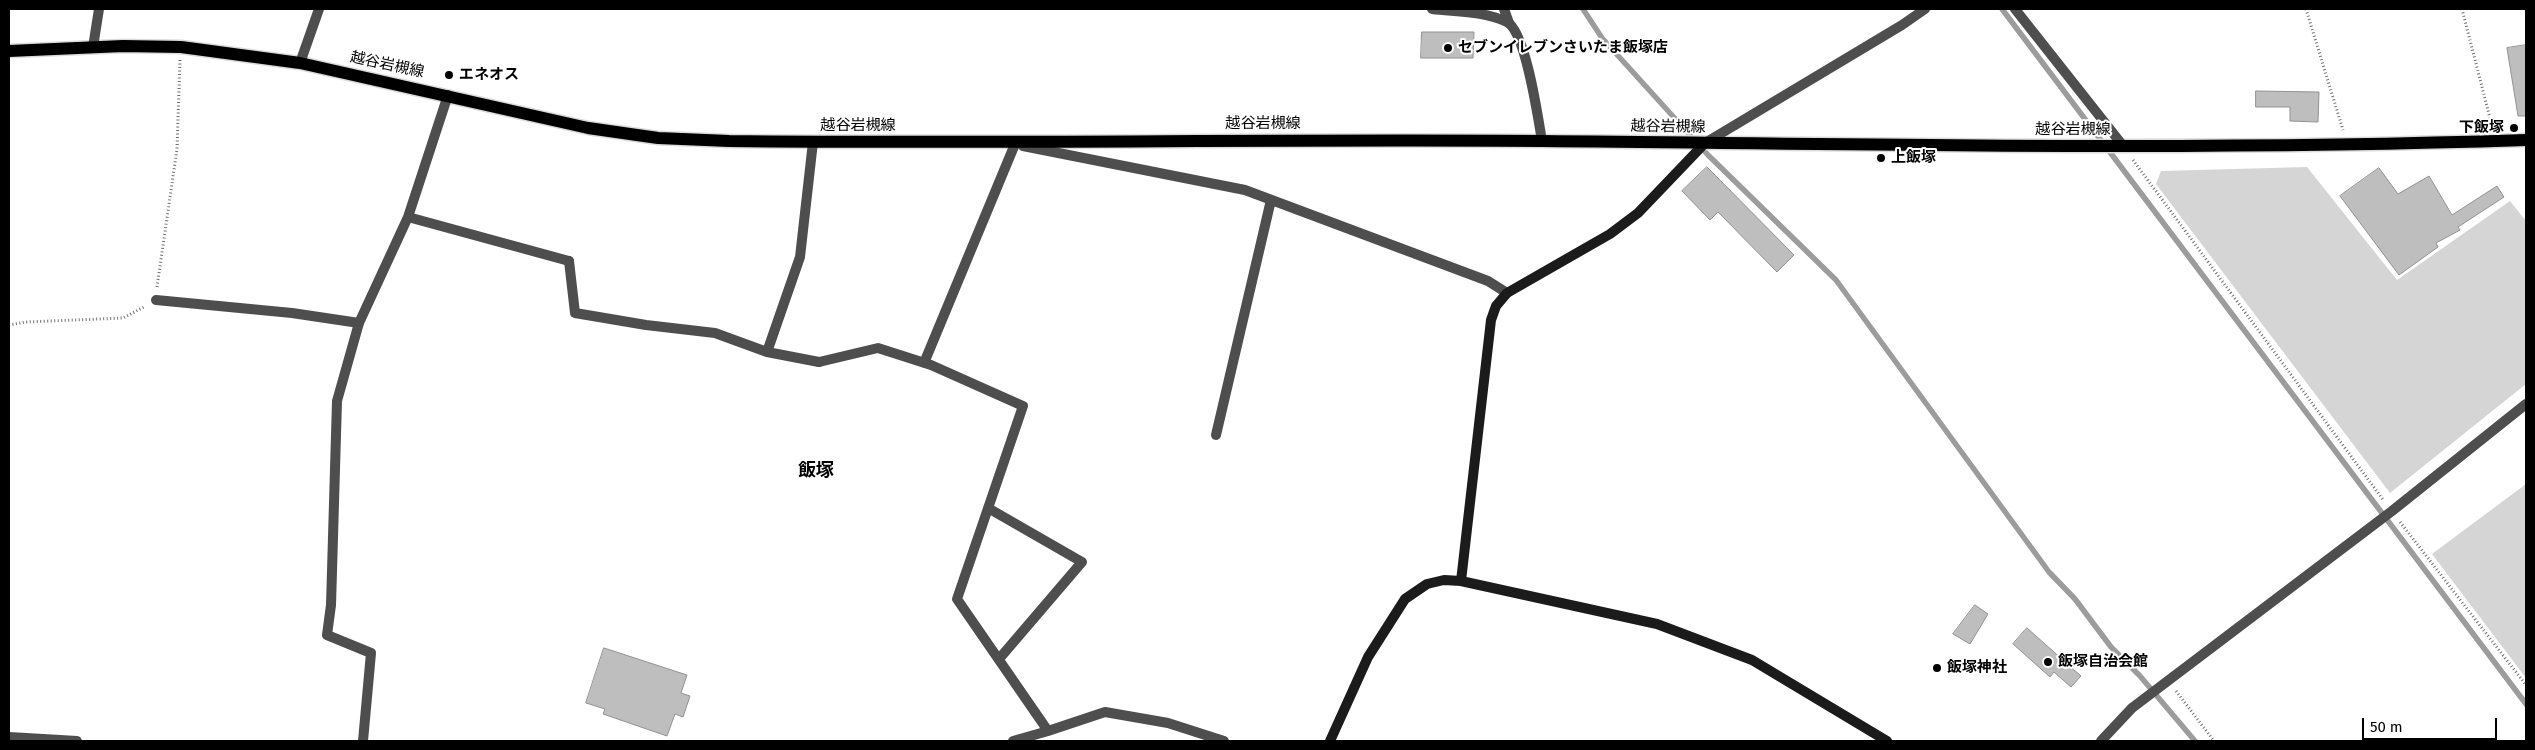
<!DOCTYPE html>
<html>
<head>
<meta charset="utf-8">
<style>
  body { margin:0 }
  #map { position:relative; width:2535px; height:750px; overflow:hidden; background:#fff; font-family:"Fira Sans",sans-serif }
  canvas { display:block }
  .frame { position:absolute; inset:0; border:10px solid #000; pointer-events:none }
  .scale { position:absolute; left:2362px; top:718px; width:135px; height:22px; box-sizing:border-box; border:2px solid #000; border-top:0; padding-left:6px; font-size:15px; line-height:18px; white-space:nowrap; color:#000; -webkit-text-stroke:4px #fff; paint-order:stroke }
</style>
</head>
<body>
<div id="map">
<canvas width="2535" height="750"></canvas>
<div class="frame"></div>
<div class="scale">50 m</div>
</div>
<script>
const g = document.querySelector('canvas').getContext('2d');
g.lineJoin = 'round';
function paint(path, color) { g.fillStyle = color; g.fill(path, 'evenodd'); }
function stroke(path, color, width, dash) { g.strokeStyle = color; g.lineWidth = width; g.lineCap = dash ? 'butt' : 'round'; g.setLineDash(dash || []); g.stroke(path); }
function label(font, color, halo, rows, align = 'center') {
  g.font = font + ' "Fira Sans","Noto Sans JP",sans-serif'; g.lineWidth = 4; g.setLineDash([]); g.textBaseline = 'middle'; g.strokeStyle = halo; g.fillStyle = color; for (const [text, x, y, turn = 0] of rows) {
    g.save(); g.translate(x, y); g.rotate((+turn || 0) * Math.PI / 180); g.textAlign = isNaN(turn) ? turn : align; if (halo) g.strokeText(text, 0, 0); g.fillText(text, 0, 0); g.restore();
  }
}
paint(new Path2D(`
  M2307,167L2397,280L2510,201L2526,221V384L2390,493L2156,184L2161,171Z
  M2526,484V678L2432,554Z`), '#d5d5d5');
stroke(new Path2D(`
  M1583,9L1602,38L1708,155L1836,280L2049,572L2075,599L2111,647L2140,676L2195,741
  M2002,9L2526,704`), '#9c9c9c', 5.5);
const building = new Path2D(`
  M1422,32H1474L1473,58H1421Z
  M2526,45V116H2518L2507,48Z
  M2256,91L2319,92L2318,122L2290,121V107H2256Z
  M1707,167L1794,255L1777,272L1718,212L1710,220L1682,191Z
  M2379,168L2398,194L2429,176L2452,215L2497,186L2504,197L2458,227L2460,230L2436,243L2438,247L2399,275L2340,196Z
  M1975,605L1988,614L1970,644L1953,634Z
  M2027,628L2081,676L2071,687L2054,672L2050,677L2013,644Z
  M604,648L687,675L681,693L690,696L683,717L675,714L667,736L603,714L605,709L586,703Z`);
paint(building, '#bebebe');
stroke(building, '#929292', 1);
const primary = new Path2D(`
  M9,51L123,46L181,47L300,63L588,128L658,138L729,141C1000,144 1271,139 1542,141C1870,144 2198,151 2526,140`);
stroke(primary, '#dbdbdb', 15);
stroke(new Path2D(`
  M2306,9L2343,130
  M2462,9L2492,126
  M2133,160L2384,501
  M157,287L177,149L180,60
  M9,325L26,322L123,318L144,307
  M2400,522L2526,685
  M2176,691L2214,741`), '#707070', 3, [1, 2.5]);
stroke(new Path2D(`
  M1504,9L1509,23
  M300,63L319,9
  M1705,143L1902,25L1925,9
  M569,261L575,313L646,325L715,333L767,352L819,362
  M156,300L292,313L359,323
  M767,352L800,257L813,142`), '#4e4e4e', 10);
stroke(new Path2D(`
  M1432,9C1456,12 1484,11 1507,22C1526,32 1538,118 1542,141
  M2015,9L2124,147
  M93,47L99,9
  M1023,146L1245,190L1488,281L1507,293
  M408,217L569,261
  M819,362L878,348L931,365L1023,406L957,599L1048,731L1105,712L1168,723L1224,741
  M924,363L1015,144
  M1216,435L1271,200
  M988,508L1082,562L999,659
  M9,737L77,741
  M363,741L371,653L327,635L331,605L337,401L359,323L408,217L448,95
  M1013,741L1048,731
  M2101,741L2132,708L2392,511L2526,404`), '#4e4e4e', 10);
stroke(new Path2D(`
  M1461,581L1491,320L1496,306L1507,293L1610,234L1638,213L1704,144
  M1330,741L1368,657L1405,599L1427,584L1444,580L1461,581L1657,624L1752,660L1887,741`), '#1b1b1b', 10);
stroke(primary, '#000', 12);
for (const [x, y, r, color] of [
  [1448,48,5,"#000"],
  [449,75,5,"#000"],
  [2514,128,5,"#000"],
  [1881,158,5,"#000"],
  [2048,662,5,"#000"],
  [1937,668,5,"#000"]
]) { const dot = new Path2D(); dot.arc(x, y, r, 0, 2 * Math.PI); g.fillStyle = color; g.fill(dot); stroke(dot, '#fff', 2); }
label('bold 15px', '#000', '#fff', [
  ["セブンイレブンさいたま飯塚店",1458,48],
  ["エネオス",459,75],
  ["下飯塚",2504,128,"right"],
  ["上飯塚",1891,158],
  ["飯塚自治会館",2058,662],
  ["飯塚神社",1947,668]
], 'left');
label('15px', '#000', '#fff', [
  ["越谷岩槻線",387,65,12],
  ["越谷岩槻線",1263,124],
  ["越谷岩槻線",858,126],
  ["越谷岩槻線",1668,127,1],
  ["越谷岩槻線",2073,130]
]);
label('bold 18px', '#000', '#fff', [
  ["飯塚",816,471]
]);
</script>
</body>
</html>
